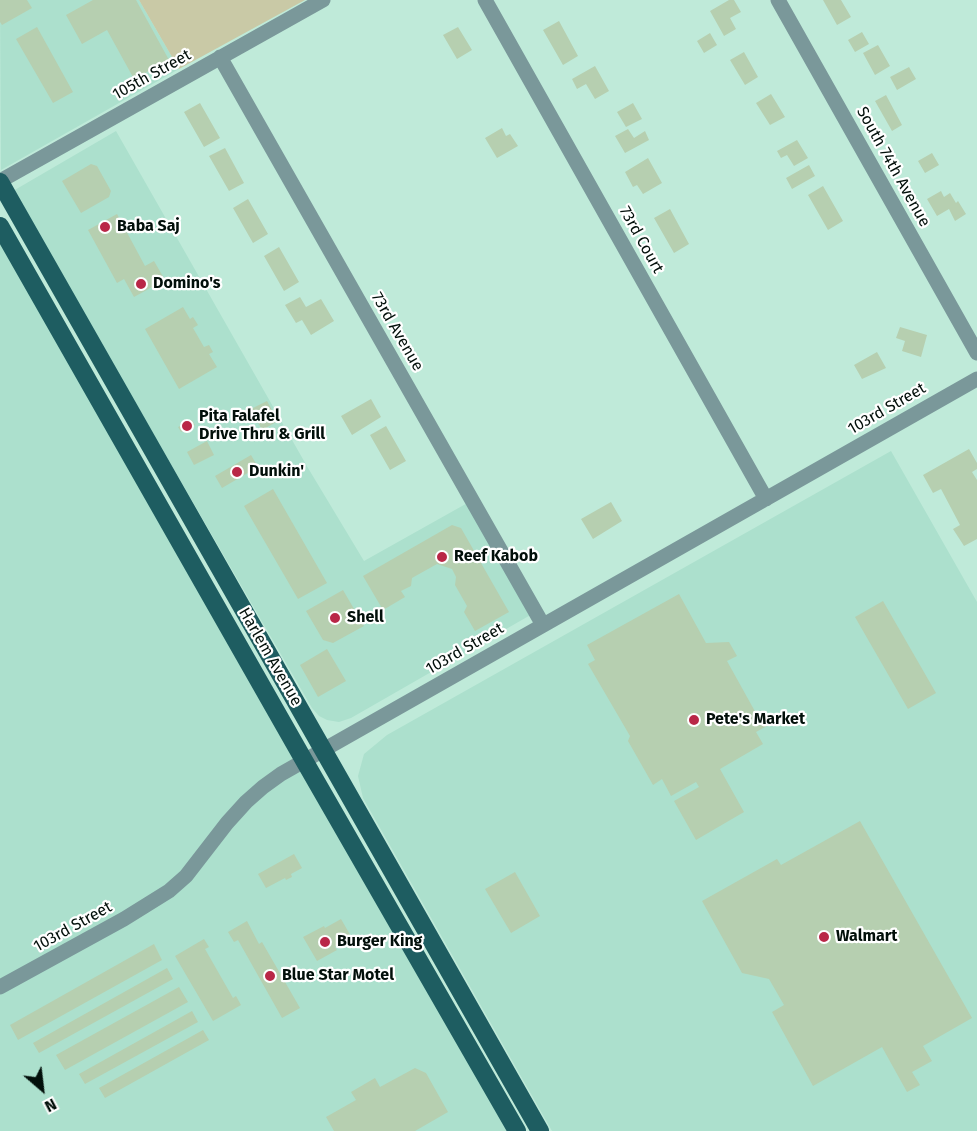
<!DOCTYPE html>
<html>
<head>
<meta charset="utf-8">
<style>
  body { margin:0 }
  #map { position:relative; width:977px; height:1131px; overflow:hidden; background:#bfead9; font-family:"Fira Sans",sans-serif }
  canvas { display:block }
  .north { position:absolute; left:12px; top:1059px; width:60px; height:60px; -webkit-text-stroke:4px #fff; paint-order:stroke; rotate:152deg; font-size:16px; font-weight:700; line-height:24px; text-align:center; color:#020f0a }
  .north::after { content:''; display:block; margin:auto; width:21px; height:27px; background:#020f0a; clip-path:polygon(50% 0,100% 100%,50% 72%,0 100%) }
</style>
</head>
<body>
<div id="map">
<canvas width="977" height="1131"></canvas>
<div class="north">N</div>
</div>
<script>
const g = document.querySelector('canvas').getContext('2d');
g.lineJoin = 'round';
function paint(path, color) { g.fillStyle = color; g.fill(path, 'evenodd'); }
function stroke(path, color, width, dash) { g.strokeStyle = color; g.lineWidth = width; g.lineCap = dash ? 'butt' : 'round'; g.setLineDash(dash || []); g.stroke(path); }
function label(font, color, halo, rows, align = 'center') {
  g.font = font + ' "Fira Sans",sans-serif'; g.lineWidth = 4.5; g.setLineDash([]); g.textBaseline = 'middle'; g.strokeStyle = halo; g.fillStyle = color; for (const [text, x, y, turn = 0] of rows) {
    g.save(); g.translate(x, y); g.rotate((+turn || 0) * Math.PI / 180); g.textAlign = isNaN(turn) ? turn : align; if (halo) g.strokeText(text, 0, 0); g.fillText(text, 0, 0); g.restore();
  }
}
paint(new Path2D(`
  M0,0H139L179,69L1,170Z
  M116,131L308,468L364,561L471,501L534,613L351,718L339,722L327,720L319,716L312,708L13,191Z
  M0,240L510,1131H0Z
  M891,451L977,602V1131H552L363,798L358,776L364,754L387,735Z`), '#ace0cd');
paint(new Path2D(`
  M139,0H305L179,69Z`), '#c9c9a6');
paint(new Path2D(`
  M0,0H27L32,8L2,25L0,22Z
  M93,0H136L169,60L134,79L107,30L82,44L66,15Z
  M729,0H734L741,12L730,18L736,29L724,36L710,11Z
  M823,0H841L851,17L837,25Z
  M559,21L578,56L563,65L543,30Z
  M37,27L73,92L53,103L16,39Z
  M458,27L472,50L457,59L443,35Z
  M862,32L869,44L855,52L848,40Z
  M710,33L717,45L704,53L697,41Z
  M878,45L890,66L875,75L863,53Z
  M744,52L758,77L745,85L730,60Z
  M595,66L609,91L595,99L586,84L577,89L572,79Z
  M909,67L916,79L897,90L890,77Z
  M771,94L785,117L770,125L756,103Z
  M886,95L902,125L892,131L875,101Z
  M200,103L220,138L204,147L184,112Z
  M633,103L642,119L626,127L617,112Z
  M502,128L506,136L510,134L518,146L497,158L485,138Z
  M628,129L634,138L645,131L649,140L625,153L615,136Z
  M797,140L808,158L794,166L787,155L781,158L777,151Z
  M225,148L244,183L229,191L209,156Z
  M932,153L939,165L925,173L918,161Z
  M648,158L662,183L643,194L637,185L633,187L625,172Z
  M91,164L97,166L111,191L109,197L81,213L62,181Z
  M809,165L815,176L792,189L786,178Z
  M823,186L843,221L828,230L808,195Z
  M941,191L944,197L950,193L956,203L958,201L966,214L955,221L949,209L937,216L927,199Z
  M248,199L268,234L253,243L233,208Z
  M670,209L689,244L674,253L654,218Z
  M117,214L145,266L154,261L165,280L134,297L124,279L117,283L88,230Z
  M279,247L299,282L284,291L264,256Z
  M300,297L306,307L321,299L334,321L311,335L302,320L296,323L285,305Z
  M183,307L190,319L193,317L198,325L193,328L204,347L209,345L213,352L209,354L217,367L179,389L145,329Z
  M900,327L927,335L921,357L902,351L905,341L896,338Z
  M877,352L886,368L862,379L854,365Z
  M371,399L381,417L352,435L341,416Z
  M267,401L278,421L262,430L251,409Z
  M192,420L195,425L181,432L178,427Z
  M386,426L406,461L390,470L370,435Z
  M207,441L214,455L194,465L187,452Z
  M969,449L977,463V469L972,472L977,480V539L964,546L953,529L960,525L941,489L933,493L923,475Z
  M251,455L258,467L222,488L215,476Z
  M273,489L327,583L298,599L244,506Z
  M611,502L622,521L593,539L581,519Z
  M452,525L461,528L509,612L475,631L464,612L467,606L455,585L456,577L452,569L437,564L412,578L411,586L401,591L405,597L383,610L363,576Z
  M343,590L364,626L333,643L323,640L306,611Z
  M679,594L706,643L729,642L737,656L727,661L757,715L765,713L767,726L756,732L763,744L720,769L744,812L696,840L674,801L699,787L696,782L671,796L662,779L653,785L628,741L630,736L588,664L595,660L587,645Z
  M883,601L936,693L908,709L855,617Z
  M327,649L346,681L318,697L300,665Z
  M860,821L972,1018L923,1046L932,1061L912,1072L920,1085L907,1092L882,1047L813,1086L772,1012L784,1005L769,979L742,973L702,901L777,859L781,865Z
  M294,854L302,868L291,874L292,877L286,880L285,878L266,888L258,874Z
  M515,872L540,916L511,933L485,889Z
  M341,919L352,938L335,947L337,950L317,961L303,937L324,926L325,928Z
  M247,921L259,944L262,942L300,1008L282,1018L238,940L234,942L228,932Z
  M204,939L209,947L205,949L233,998L236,996L241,1005L213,1021L175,956Z
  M154,944L162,960L18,1040L10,1025Z
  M167,968L173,979L39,1053L33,1043Z
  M179,987L188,1002L65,1070L56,1055Z
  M192,1011L198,1022L85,1084L79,1074Z
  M203,1030L209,1040L105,1098L99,1088Z
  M415,1068L426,1073L448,1112L415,1131H334L326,1117L356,1100L351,1092L375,1078L380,1087Z`), '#b6cfb0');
stroke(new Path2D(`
  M485,0L766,499
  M778,0L977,353
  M220,57L543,625
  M0,181L323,0
  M0,987L124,919L169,891L186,876L227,823L246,802L263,787L281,774L977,379`), '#7a989a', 15);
stroke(new Path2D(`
  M0,182L540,1131
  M0,226C170,528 344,830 517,1131`), '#1e5d61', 18);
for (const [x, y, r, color] of [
  [105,227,6,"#b92747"],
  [141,284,6,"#b92747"],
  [187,426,6,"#b92747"],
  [237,472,6,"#b92747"],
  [442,557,6,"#b92747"],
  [335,618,6,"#b92747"],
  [694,720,6,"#b92747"],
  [824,937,6,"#b92747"],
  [325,942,6,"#b92747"],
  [270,976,6,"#b92747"]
]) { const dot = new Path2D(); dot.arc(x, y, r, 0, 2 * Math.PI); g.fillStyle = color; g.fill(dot); stroke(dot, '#fff', 2); }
label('16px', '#020f0a', '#fff', [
  ["105th Street",152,75,-29],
  ["South 74th Avenue",893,167,61],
  ["73rd Court",641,240,61],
  ["73rd Avenue",397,332,60],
  ["103rd Street",887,409,-30],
  ["103rd Street",465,649,-30],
  ["Harlem Avenue",270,657,60],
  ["103rd Street",73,927,-29]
]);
label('bold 16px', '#020f0a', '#fff', [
  ["Baba Saj",117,227],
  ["Domino's",153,284],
  ["Pita Falafel",199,417],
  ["Drive Thru & Grill",199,435],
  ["Dunkin'",249,472],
  ["Reef Kabob",454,557],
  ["Shell",347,618],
  ["Pete's Market",706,720],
  ["Walmart",836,937],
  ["Burger King",337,942],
  ["Blue Star Motel",282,976]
], 'left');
</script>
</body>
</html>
